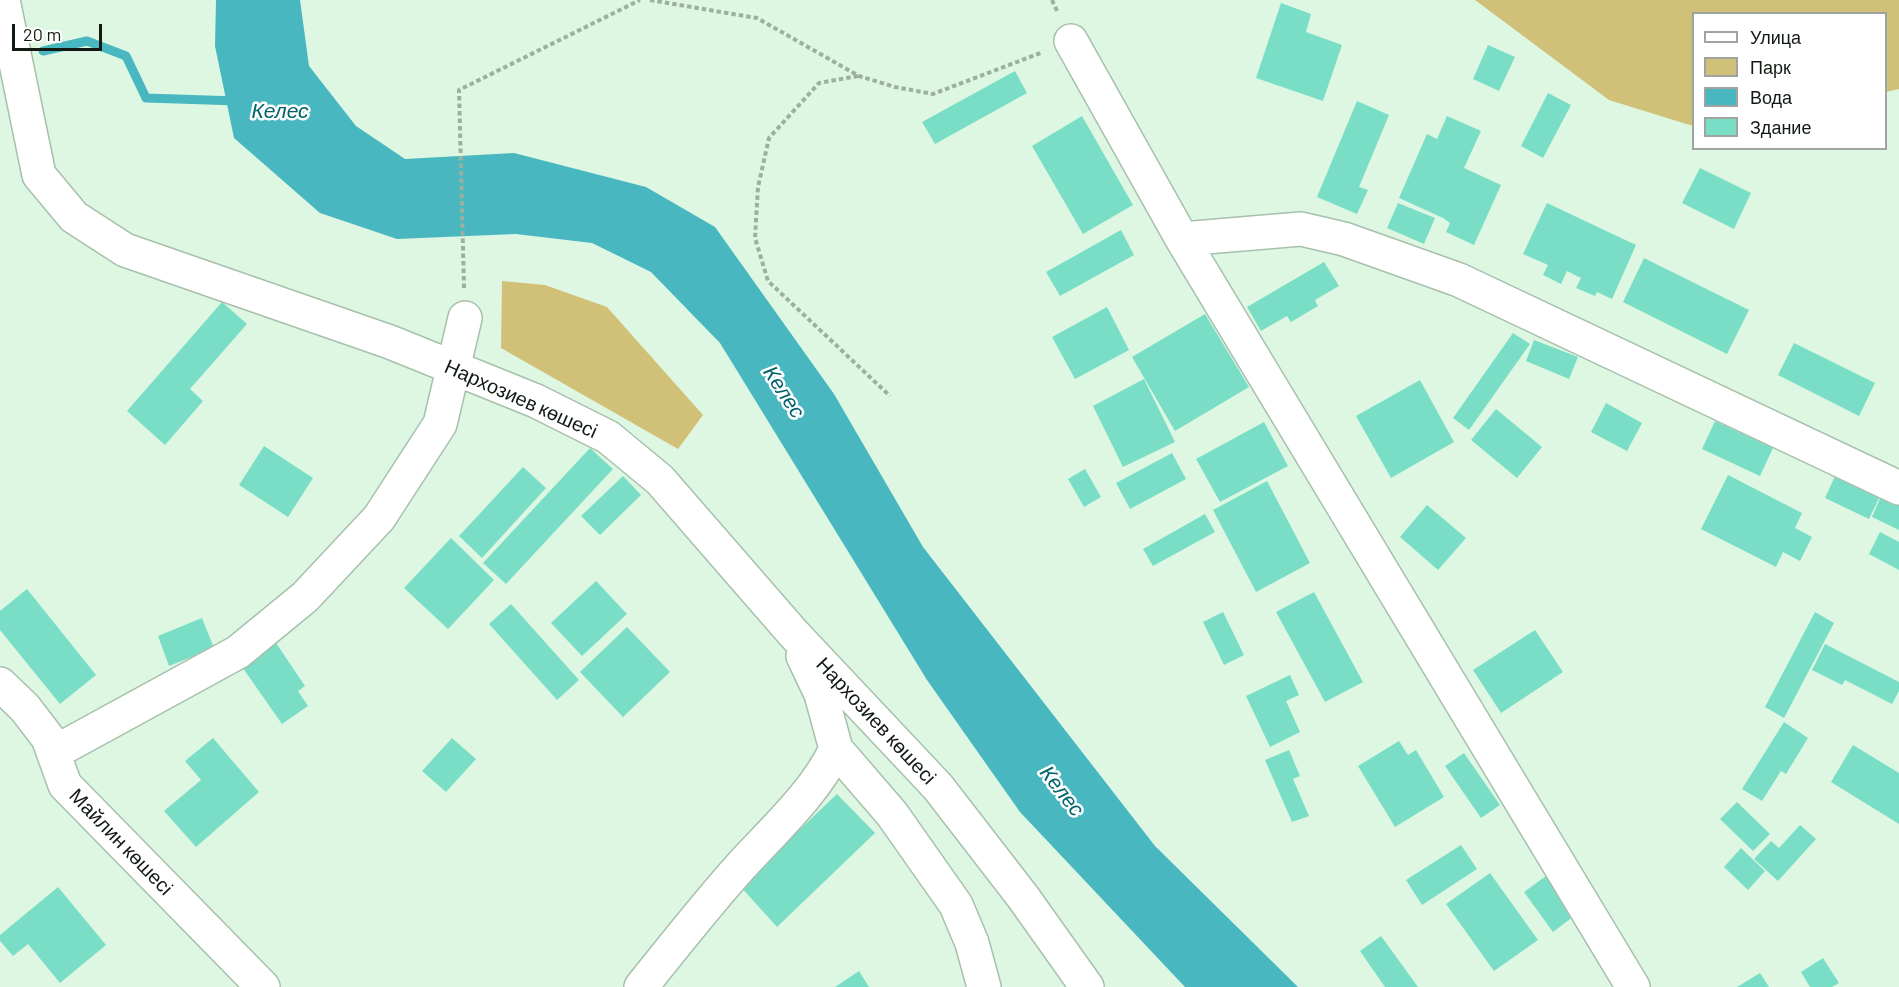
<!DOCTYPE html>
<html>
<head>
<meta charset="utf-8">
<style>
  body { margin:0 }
  #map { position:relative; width:1899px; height:987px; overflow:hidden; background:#def7e2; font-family:Barlow,sans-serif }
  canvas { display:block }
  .legend { position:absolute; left:1692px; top:12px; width:195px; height:138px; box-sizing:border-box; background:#fff; border:2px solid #a0a4a1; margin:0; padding:8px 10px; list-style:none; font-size:18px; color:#121b13 }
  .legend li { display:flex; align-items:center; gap:12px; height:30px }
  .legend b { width:30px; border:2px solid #a0a4a1 }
  .scale { position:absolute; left:12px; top:24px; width:90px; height:27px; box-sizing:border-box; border:3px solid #121b13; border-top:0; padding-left:8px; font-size:18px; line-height:21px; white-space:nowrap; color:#121b13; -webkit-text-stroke:4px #fff; paint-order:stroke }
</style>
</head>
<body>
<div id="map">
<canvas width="1899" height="987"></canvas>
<ul class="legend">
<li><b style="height:8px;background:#fff"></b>Улица</li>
<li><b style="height:16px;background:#d1c178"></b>Парк</li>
<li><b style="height:16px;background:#48b7c0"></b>Вода</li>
<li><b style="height:16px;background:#7adec7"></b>Здание</li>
</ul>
<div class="scale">20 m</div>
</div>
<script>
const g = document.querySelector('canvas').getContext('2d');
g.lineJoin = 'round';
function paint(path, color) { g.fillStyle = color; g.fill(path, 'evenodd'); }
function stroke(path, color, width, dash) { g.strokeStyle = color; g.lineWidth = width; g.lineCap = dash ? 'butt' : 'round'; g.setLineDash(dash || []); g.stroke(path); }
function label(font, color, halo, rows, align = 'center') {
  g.font = font + ' Barlow,sans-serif'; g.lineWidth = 5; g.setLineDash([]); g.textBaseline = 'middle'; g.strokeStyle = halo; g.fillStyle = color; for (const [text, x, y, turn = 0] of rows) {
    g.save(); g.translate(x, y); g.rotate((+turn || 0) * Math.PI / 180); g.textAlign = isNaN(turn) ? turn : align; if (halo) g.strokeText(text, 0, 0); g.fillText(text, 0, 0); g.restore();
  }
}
paint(new Path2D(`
  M1475,0H1899V89L1886,92V14H1694L1693,126L1609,100Z
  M502,281L545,285L607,307L703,415L678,449L501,348Z`), '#d1c178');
paint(new Path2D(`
  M216,0H300L309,66L356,126L405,159L514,153L646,187L715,227L834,394L923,547L1155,846L1298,987H1185L1020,812L927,680L720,343L651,272L592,243L516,234L397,239L320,213L234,138L215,46Z`), '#48b7c0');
stroke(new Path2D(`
  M43,51L87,41L126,56L146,98L238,101`), '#48b7c0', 9);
paint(new Path2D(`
  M1281,3L1311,14L1306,32L1342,45L1323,101L1256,78Z
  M1488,45L1515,57L1499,91L1473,79Z
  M1015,71L1027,93L935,144L922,122Z
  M1548,93L1571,105L1543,158L1521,146Z
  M1357,101L1389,115L1359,187L1368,190L1357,214L1317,197Z
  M1082,116L1133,205L1083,234L1032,146Z
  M1447,116L1481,131L1464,168L1501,185L1474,245L1446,232L1450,223L1443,218L1399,198L1427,134L1437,139Z
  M1700,168L1751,193L1734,229L1682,203Z
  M1398,203L1435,218L1424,244L1387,228Z
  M1547,203L1636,245L1612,299L1597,292L1595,296L1576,288L1581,278L1567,271L1561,284L1543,275L1548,265L1523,254Z
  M1121,230L1134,255L1060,296L1046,272Z
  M1644,258L1749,310L1727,354L1623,302Z
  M1324,262L1339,286L1315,300L1318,306L1291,322L1287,316L1261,331L1247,307Z
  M222,302L247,324L190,389L203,401L165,445L127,411Z
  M1107,307L1129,350L1075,379L1052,337Z
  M1205,314L1249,387L1175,431L1132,357Z
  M1513,333L1530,344L1469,430L1453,418Z
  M1534,340L1578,357L1569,379L1526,361Z
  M1794,343L1875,383L1859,416L1778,375Z
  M1144,379L1175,442L1123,467L1093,406Z
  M1420,380L1454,442L1391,478L1356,416Z
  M1606,403L1642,423L1627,451L1591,432Z
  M1496,409L1542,447L1517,478L1471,440Z
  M1715,421L1773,448L1760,476L1702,449Z
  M1264,422L1288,466L1220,502L1196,459Z
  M264,446L313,478L288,517L239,485Z
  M590,448L613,469L506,584L483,563Z
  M1172,453L1186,479L1130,509L1116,483Z
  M523,467L546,488L482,558L459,536Z
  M1085,469L1101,497L1084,507L1068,479Z
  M1836,474L1880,496L1869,519L1825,498Z
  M1728,475L1802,513L1795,528L1812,537L1800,561L1783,552L1776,567L1701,529Z
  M623,476L641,495L600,535L581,516Z
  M1267,481L1310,563L1256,592L1213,510Z
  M1881,496L1899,505V530L1872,517Z
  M1427,505L1466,538L1438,570L1400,537Z
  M1205,514L1215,532L1153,566L1143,549Z
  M1880,532L1899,542V570L1869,554Z
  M451,538L494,580L448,629L404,588Z
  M596,581L627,614L582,656L551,623Z
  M27,589L96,675L60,704L0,630V611Z
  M1314,592L1363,682L1325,702L1276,612Z
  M511,604L579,680L557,700L489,624Z
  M1223,612L1244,655L1224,665L1203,622Z
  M1815,612L1834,623L1784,718L1765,707Z
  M202,618L214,648L169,666L158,636Z
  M627,627L670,672L623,717L580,672Z
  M1535,630L1563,672L1501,713L1473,670Z
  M274,640L305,686L298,691L308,706L282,724L240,664Z
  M1825,644L1899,682V691L1892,704L1845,680L1842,685L1812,670Z
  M1290,675L1299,695L1286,701L1300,732L1270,747L1246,696Z
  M1784,722L1808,738L1786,774L1781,771L1762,801L1742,789Z
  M213,738L259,792L196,847L164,811L201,780L185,761Z
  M452,738L476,759L446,792L422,771Z
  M1399,741L1408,755L1416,750L1444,797L1395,827L1358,766Z
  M1853,745L1899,773V824L1831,782Z
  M1289,750L1300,776L1293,779L1309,816L1292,822L1265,760Z
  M1464,753L1500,805L1481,818L1445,766Z
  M837,794L875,833L777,927L740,886Z
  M1737,802L1770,834L1753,851L1720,819Z
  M1800,825L1816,839L1778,881L1754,859L1771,841L1779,848Z
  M1461,845L1477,869L1422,905L1406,880Z
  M1741,848L1765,871L1748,890L1724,867Z
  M1490,873L1538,940L1494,971L1446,904Z
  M1546,876L1574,916L1553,932L1524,892Z
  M58,887L106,945L60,983L28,944L13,956L0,941V935Z
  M1381,936L1418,987H1385L1360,951Z
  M1823,958L1839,983L1832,987H1810L1801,972Z
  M859,971L869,987H835Z
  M1760,973L1769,987H1737Z`), '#7adec7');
const street = new Path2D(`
  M3,0L39,175L74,217L125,250L390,342L536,401L608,437L660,480L793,633L938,787L1023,897L1087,987
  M1071,41L1182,239L1633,987
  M1182,239L1301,229L1344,239L1459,280L1899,488
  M803,656L821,694L836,749L892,814L956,905L972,943L984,987
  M0,684L25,708L48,738L65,785L263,987
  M55,752L238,652L305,597L379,518L440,424L465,318
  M641,987C674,946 706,905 741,866C774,830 815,793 836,749`);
stroke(street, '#a7c0ac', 36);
stroke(new Path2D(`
  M650,0L757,18L859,76L895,87L933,94L1043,52
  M1052,0L1058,13
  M858,76L819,83L769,138L758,187L755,238L768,281L890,396
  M464,288L459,90L640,0`), '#9cb09f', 4, [4.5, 3]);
stroke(street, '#fff', 33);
label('20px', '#121b13', '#fff', [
  ["Нархозиев көшесі",521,399,24],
  ["Нархозиев көшесі",876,721,47],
  ["Майлин көшесі",121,842,46]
]);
label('italic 21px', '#01646b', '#fff', [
  ["Келес",280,111],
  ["Келес",784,392,57],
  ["Келес",1062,791,52]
]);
</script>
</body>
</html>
